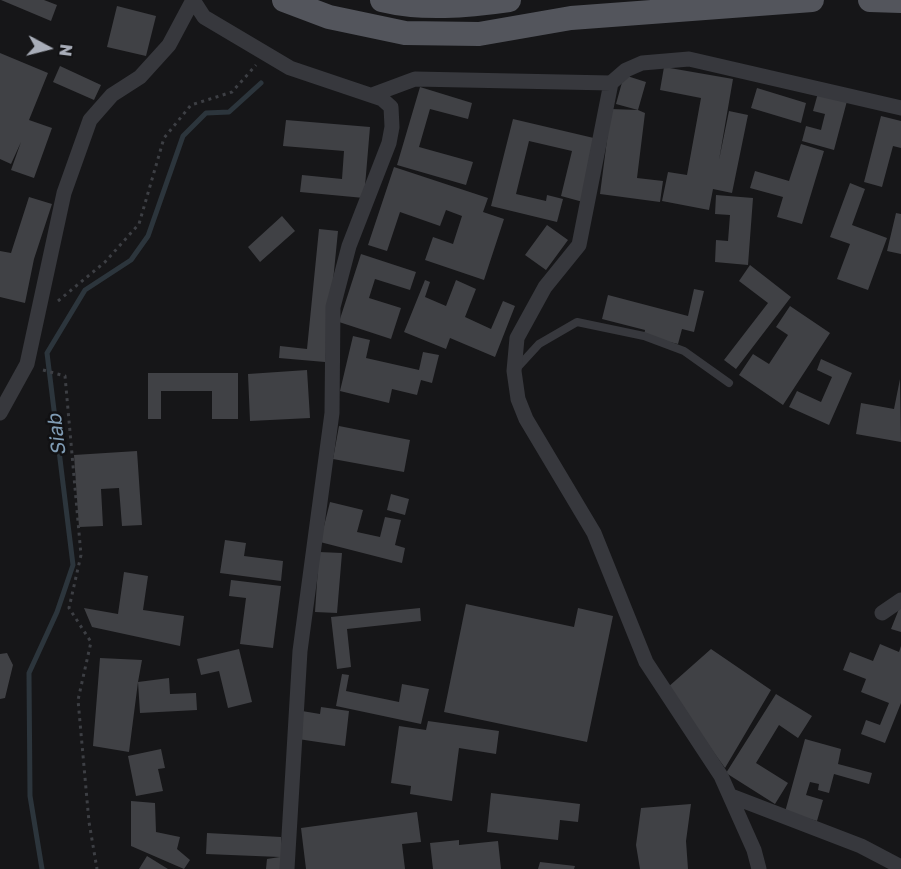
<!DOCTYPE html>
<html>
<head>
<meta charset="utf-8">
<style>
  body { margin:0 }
  #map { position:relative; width:901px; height:869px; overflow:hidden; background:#161618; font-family:"Golos Text",sans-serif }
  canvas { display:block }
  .north { position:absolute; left:18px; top:18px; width:60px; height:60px; -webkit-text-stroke:4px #111113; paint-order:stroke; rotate:97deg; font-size:16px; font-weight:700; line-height:24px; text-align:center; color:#a8adb8 }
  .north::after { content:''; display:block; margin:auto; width:21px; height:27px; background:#a8adb8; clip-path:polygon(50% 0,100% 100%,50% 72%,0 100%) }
</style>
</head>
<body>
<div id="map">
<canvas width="901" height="869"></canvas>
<div class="north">N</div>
</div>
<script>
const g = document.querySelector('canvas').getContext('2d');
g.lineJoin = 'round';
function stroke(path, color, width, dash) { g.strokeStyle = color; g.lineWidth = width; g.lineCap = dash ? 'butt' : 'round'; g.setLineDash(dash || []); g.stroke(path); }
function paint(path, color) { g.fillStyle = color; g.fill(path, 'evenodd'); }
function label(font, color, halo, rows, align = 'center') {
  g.font = font + ' "Golos Text",sans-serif'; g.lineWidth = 5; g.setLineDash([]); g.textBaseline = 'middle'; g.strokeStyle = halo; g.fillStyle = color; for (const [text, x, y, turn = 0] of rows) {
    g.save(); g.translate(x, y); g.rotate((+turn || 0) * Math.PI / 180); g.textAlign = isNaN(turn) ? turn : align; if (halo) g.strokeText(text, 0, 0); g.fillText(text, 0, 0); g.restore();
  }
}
stroke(new Path2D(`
  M42,869L30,796L29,673L57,612L73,565L47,353L85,290L131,260L148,236L183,136L206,113L229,112L261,83`), '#2c353c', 5);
paint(new Path2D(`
  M1,0H44L57,5L51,21Z
  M117,6L156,16L146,56L107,47Z
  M0,53L48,73L29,120L52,128L34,178L11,170L21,142L11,164L0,159Z
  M60,66L101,85L94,100L53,82Z
  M664,67L733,79L719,160L729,111L748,115L732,193L713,189L709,210L662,201L668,172L687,175L701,98L660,90Z
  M624,75L646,82L638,110L616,104Z
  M420,87L472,103L468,119L430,109L419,147L473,162L466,185L397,165Z
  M757,88L806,103L801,123L751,108Z
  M818,93L847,101L834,150L802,141L806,126L821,130L825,114L813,111Z
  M611,109L638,110L645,113L637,178L663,181L660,202L600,194Z
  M881,116L901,121V148L893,146L882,187L864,182Z
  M513,119L598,139L583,202L561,196L572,151L529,141L516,194L546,201L547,195L563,199L557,222L491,206Z
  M286,120L370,127L364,198L300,192L302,175L342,179L344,151L283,146Z
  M801,144L824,151L802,224L777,217L783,197L750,188L755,171L789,181Z
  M394,167L488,198L483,212L504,219L484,280L425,260L433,237L453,244L462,216L446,210L440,226L400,212L387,251L368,245Z
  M850,183L865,189L852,225L887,238L868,290L837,279L850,244L830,237Z
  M716,195L753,198L748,265L715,262L716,240L728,241L730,215L715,214Z
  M29,197L52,204L34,259L25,303L0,297V251L11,253Z
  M896,213L901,214V254L887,251Z
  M282,216L295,231L260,262L248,247Z
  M547,225L568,240L546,270L525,255Z
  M319,229L338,231L325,362L279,358L280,346L307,349Z
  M361,254L416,272L410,290L375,279L369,298L401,308L391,339L339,322Z
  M750,265L791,297L736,369L724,360L768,303L739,281Z
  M425,280L430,282L425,297L446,306L456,280L476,289L465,317L491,329L503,301L515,306L495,357L450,338L446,349L404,332Z
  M694,289L704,291L694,332L682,329L678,344L644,336L645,330L602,319L608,295L688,316Z
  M790,306L830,333L783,405L739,375L753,354L769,364L788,335L776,327Z
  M353,336L370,340L366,358L419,370L423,352L439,355L432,383L421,380L417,395L392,389L389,403L340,391Z
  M821,359L852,373L829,425L789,407L797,391L821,402L832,377L817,370Z
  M307,370L310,418L250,421L248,374Z
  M148,373H238V419H212V391H161V419H148Z
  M900,379L901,442L856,434L861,403L894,409Z
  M339,426L410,440L404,472L333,459Z
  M137,451L142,525L122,526L119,488L101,489L103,526L79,527L74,455Z
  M391,494L409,499L405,515L387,510Z
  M330,502L363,510L357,532L380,537L385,517L401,520L395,545L405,548L402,563L320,542Z
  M225,540L246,543L244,556L283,561L281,581L220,573Z
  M319,552L342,553L337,613L315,612Z
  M124,572L148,576L143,610L184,616L180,646L92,627L84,608L118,614Z
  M231,580L281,586L273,648L240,644L246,598L229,596Z
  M466,604L574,627L578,608L613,616L587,742L444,712Z
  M901,604V632L891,629Z
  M420,608L421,621L347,629L351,667L337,669L331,617Z
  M880,644L899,652L901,646V703L885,743L861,734L866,720L880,725L889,703L861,692L866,679L843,670L850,652L873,661Z
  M239,649L252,702L228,708L219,671L201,675L197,659Z
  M711,649L771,690L725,768L667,688Z
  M7,653L13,665L5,698L0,699V654Z
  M100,658L142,660L138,682L169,678L170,694L196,693L197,710L140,713L138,682L129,752L93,746Z
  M342,674L349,675L346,691L399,702L402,684L429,689L421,724L336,706Z
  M776,694L812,716L798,738L779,725L756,763L788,783L775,804L726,773Z
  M321,707L349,711L345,746L298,739L302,711L320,714Z
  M428,721L499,731L496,754L459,748L452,801L410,794L411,786L391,783L399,726L426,730Z
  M805,739L841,749L838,764L872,773L869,784L834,774L829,793L818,790L819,784L810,782L806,795L823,800L817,821L785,812Z
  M161,749L165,768L158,769L163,791L136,796L128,756Z
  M491,793L580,804L578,822L560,820L558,840L487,832Z
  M131,801L155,803L156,832L180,837L177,849L190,860L184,869L131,846Z
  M691,804L686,841L688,869H640L636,845L641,808Z
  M417,812L421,842L402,844L405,869H306L301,828Z
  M207,833L281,837V869H266L267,859L280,857L206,854Z
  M459,840V845L498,841L501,869H433L430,843Z
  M147,856L168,869H139Z
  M540,862L575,866L574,869H538Z`), '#404145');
stroke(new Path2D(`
  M58,301L105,262L139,224L164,138L191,105L232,92L256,65
  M43,370L65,376L81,555L69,608L91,642L78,700L89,822L97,869`), '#3d3f44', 3, [3, 4.5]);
stroke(new Path2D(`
  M517,368L539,344L577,322L644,336L684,351L729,383`), '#37383d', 8);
stroke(new Path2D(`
  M193,0L204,17L290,68L382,99L391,107L392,127L389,143L349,246L333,307L332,413L300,651L287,869
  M611,83L626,70L642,63L689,59L901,108
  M372,95L415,79L611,83L579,245L545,287L517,338L514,371L518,399L526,419L594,533L646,662L721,776L754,850L759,869
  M0,413L27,364L64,193L90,120L112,95L140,77L169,45L193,0
  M882,613L901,600
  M731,796L861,846L901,867`), '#37383d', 15);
stroke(new Path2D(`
  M284,0L329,17L405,33L479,34L571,18L812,0
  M382,0C423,10 467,6 509,0
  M870,0L901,1`), '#53555c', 24);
label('italic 20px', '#7f9bb3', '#111113', [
  ["Siab",57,435,-97]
]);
</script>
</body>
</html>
